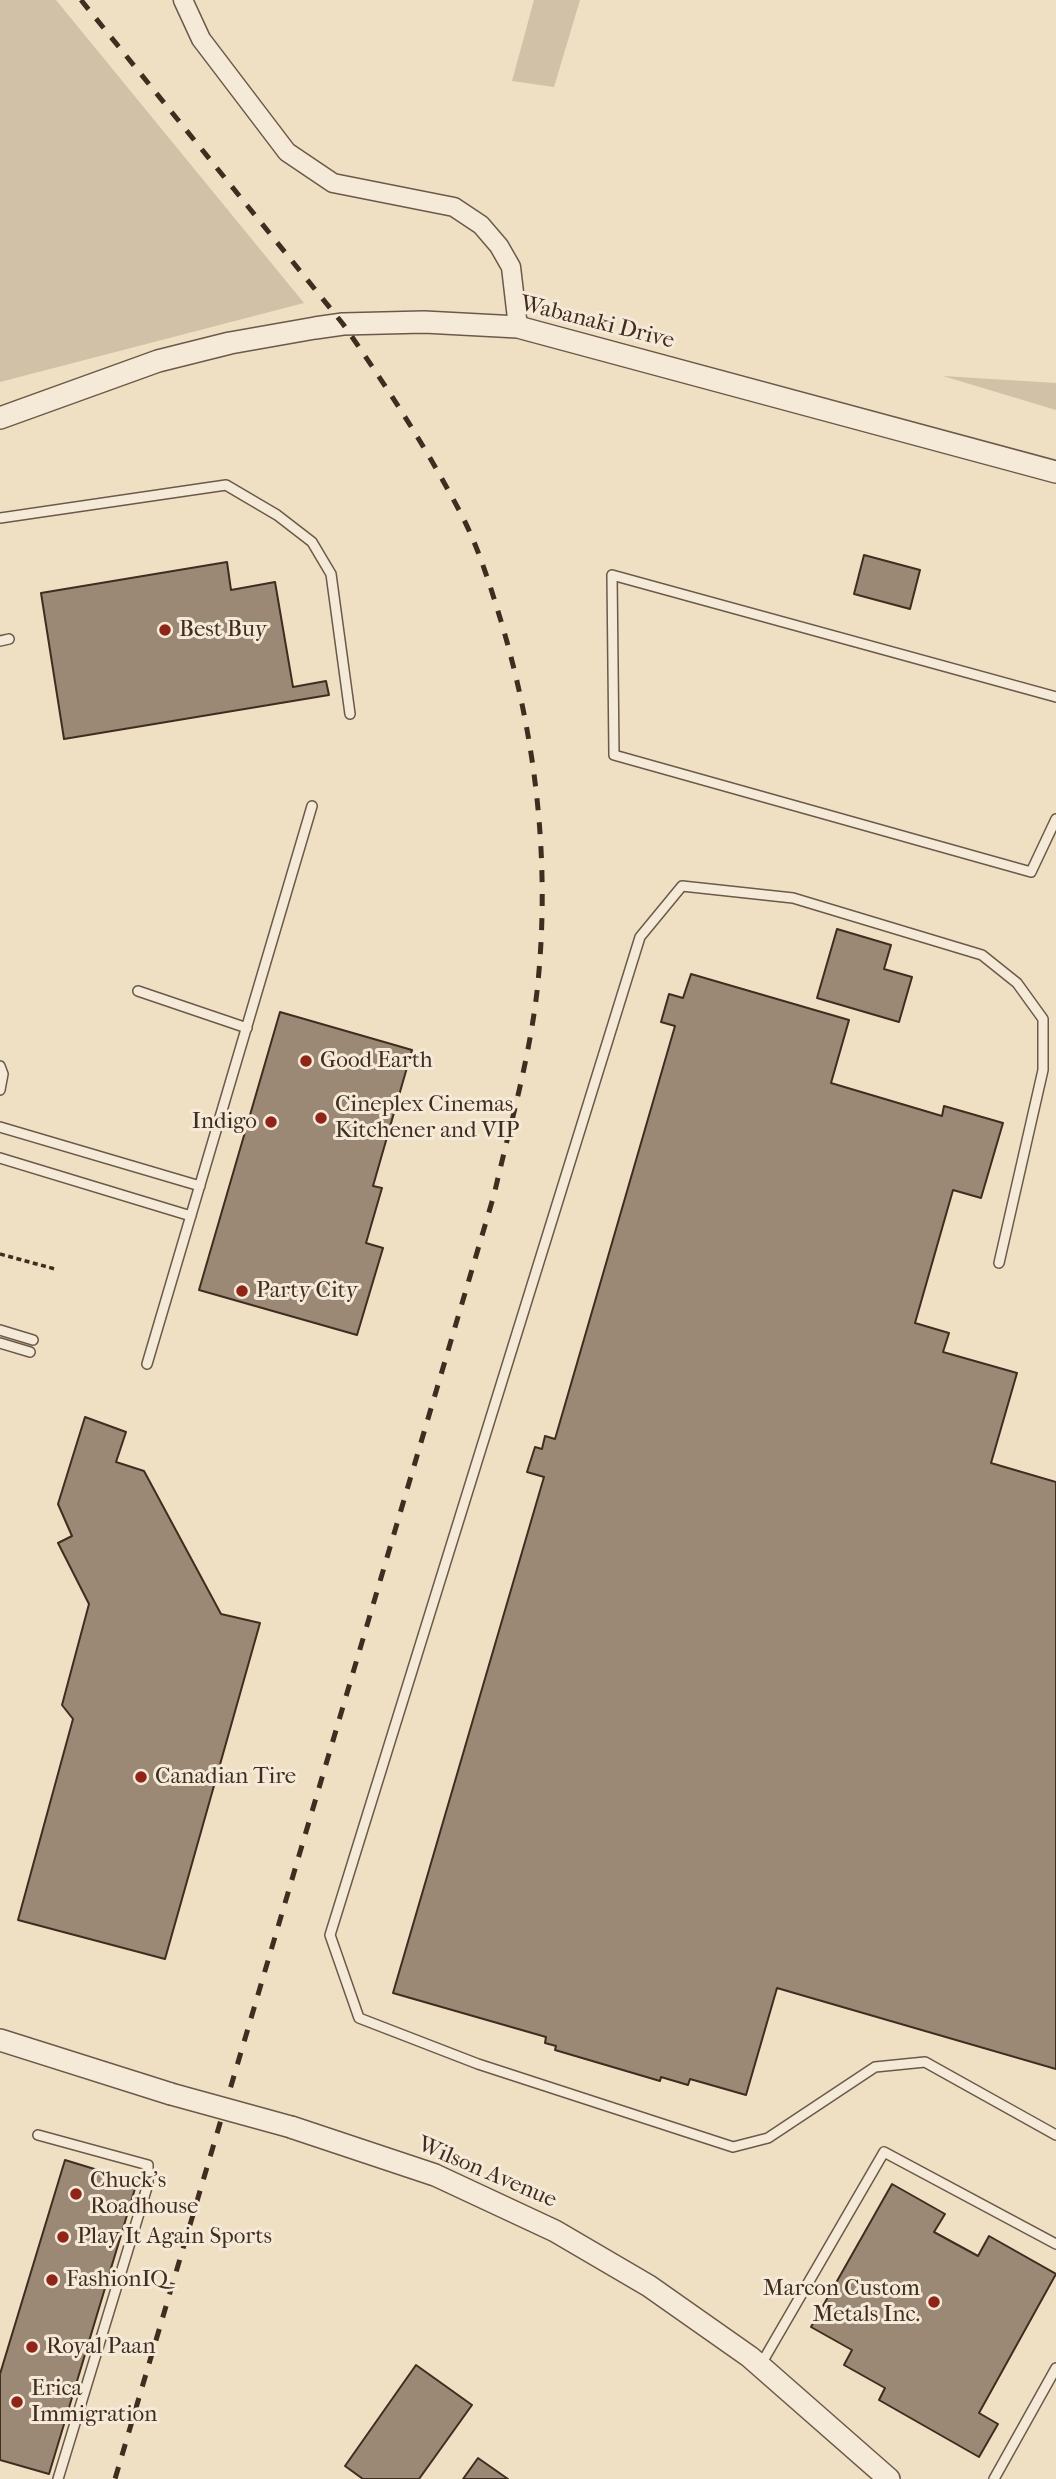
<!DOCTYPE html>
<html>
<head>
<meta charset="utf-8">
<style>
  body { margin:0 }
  canvas { display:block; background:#efdfc3 }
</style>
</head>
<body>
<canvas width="1056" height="2479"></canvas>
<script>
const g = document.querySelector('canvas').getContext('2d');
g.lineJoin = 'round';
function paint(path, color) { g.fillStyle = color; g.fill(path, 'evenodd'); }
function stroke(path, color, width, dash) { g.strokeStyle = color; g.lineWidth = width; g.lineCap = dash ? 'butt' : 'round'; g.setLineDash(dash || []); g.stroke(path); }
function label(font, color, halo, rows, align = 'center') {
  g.font = font + ' "IM FELL French Canon",serif'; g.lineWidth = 6; g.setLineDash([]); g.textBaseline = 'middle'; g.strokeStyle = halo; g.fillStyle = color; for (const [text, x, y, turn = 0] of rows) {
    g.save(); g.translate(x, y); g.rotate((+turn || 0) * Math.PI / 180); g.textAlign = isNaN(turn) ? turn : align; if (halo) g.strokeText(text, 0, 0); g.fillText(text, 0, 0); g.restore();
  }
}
paint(new Path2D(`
  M0,0H56L304,303L0,382Z
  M534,0H580L554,87L512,81Z
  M943,376L1056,383V410Z`), '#d1c1a7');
const building = new Path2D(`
  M864,555L920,570L910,609L854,594Z
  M227,562L231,590L275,582L293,687L326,681L329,695L64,739L41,593Z
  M837,929L891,945L884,969L912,977L899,1022L817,998Z
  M691,974L849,1020L831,1083L942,1116L944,1106L1003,1123L981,1198L953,1190L915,1323L949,1333L943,1352L1017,1373L991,1463L1056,1482V2069L777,1988L746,2095L690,2079L688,2085L661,2077L660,2081L555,2050L556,2046L545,2043L546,2037L393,1993L544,1477L527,1472L535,1447L542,1449L545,1436L555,1439L675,1026L661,1022L669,994L683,998Z
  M280,1012L412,1050L373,1186L382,1188L366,1243L383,1248L357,1335L199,1290Z
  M85,1417L126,1432L116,1462L144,1471L221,1614L260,1623L165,1959L18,1920L73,1719L62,1705L89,1604L58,1543L72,1536L58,1504Z
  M65,2160L137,2182L49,2474L0,2460V2374Z
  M892,2184L945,2214L934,2232L978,2256L989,2236L1056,2274L979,2413L998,2424L979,2457L879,2400L885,2388L844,2365L852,2350L811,2327Z
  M416,2365L472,2405L419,2479H363L345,2466Z
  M478,2458L508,2479H463Z`);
paint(building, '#9b8975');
stroke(building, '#412c20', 2);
const service = new Path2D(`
  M0,518L226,485L277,515L312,542L331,574L350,714
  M0,641L9,639
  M1056,697L612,575L614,755L1031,872L1056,819
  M138,991L247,1028
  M0,1066L3,1074L0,1090
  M0,1127L200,1186
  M0,1158L191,1216
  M999,1263L1043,1070V1019L1017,983L982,955L793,898L682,886L640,937L330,1935L359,2018L478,2064L733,2147L768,2138L875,2067L925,2062L1056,2135
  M0,1330L33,1340
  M0,1343L30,1352
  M147,1364L312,806
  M38,2135L148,2165V2184L58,2479
  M760,2366L884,2152L1056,2244
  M994,2479L1056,2368`);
const minor = new Path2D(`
  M183,0L201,39L287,152L333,183L454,207L481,225L499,246L511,267L518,327`);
const tertiary = new Path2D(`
  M0,418L158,361L230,343L315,328L343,324L424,322L518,327L1056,472
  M0,2040L171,2094
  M291,2127L435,2175L555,2231L649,2286L750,2357L889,2479`);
stroke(service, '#6c5949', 12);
stroke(minor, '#6c5949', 21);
stroke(tertiary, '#6c5949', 24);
stroke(new Path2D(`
  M0,1254L55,1269`), '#412c20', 3.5, [5, 3.5]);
stroke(service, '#f5ead8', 9);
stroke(minor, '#f5ead8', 18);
stroke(tertiary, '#f5ead8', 21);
stroke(new Path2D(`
  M81,0L343,324C385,384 426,447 460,512C478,546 490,585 501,621C536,739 550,860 538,982C531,1054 510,1125 494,1195L115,2479`), '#412c20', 5, [12, 12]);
const tertiaryBridge = new Path2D(`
  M171,2094L291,2127`);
stroke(tertiaryBridge, '#6c5949', 24, []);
stroke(tertiaryBridge, '#f5ead8', 21);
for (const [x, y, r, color] of [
  [165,630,7,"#8f2418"],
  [306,1061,7,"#8f2418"],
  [321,1118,7,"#8f2418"],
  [271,1122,7,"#8f2418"],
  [242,1291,7,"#8f2418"],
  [141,1777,7,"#8f2418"],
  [76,2194,7,"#8f2418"],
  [63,2237,7,"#8f2418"],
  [52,2280,7,"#8f2418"],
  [934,2302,7,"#8f2418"],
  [32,2347,7,"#8f2418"],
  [17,2402,7,"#8f2418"]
]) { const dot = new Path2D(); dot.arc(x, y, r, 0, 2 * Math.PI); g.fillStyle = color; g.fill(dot); stroke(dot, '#f5ead8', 2.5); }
label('23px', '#412c20', '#f5ead8', [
  ["Wabanaki Drive",597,323,14],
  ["Wilson Avenue",487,2173,23]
]);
label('23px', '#412c20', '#f5ead8', [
  ["Best Buy",179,630],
  ["Good Earth",320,1061],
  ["Cineplex Cinemas",335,1105],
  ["Kitchener and VIP",335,1131],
  ["Indigo",257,1122,"right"],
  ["Party City",256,1291],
  ["Canadian Tire",155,1777],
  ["Chuck's",90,2181],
  ["Roadhouse",90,2207],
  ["Play It Again Sports",77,2237],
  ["FashionIQ",66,2280],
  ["Marcon Custom",920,2289,"right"],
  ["Metals Inc.",920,2315,"right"],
  ["Royal Paan",46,2347],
  ["Erica",31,2389],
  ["Immigration",31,2415]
], 'left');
</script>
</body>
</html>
